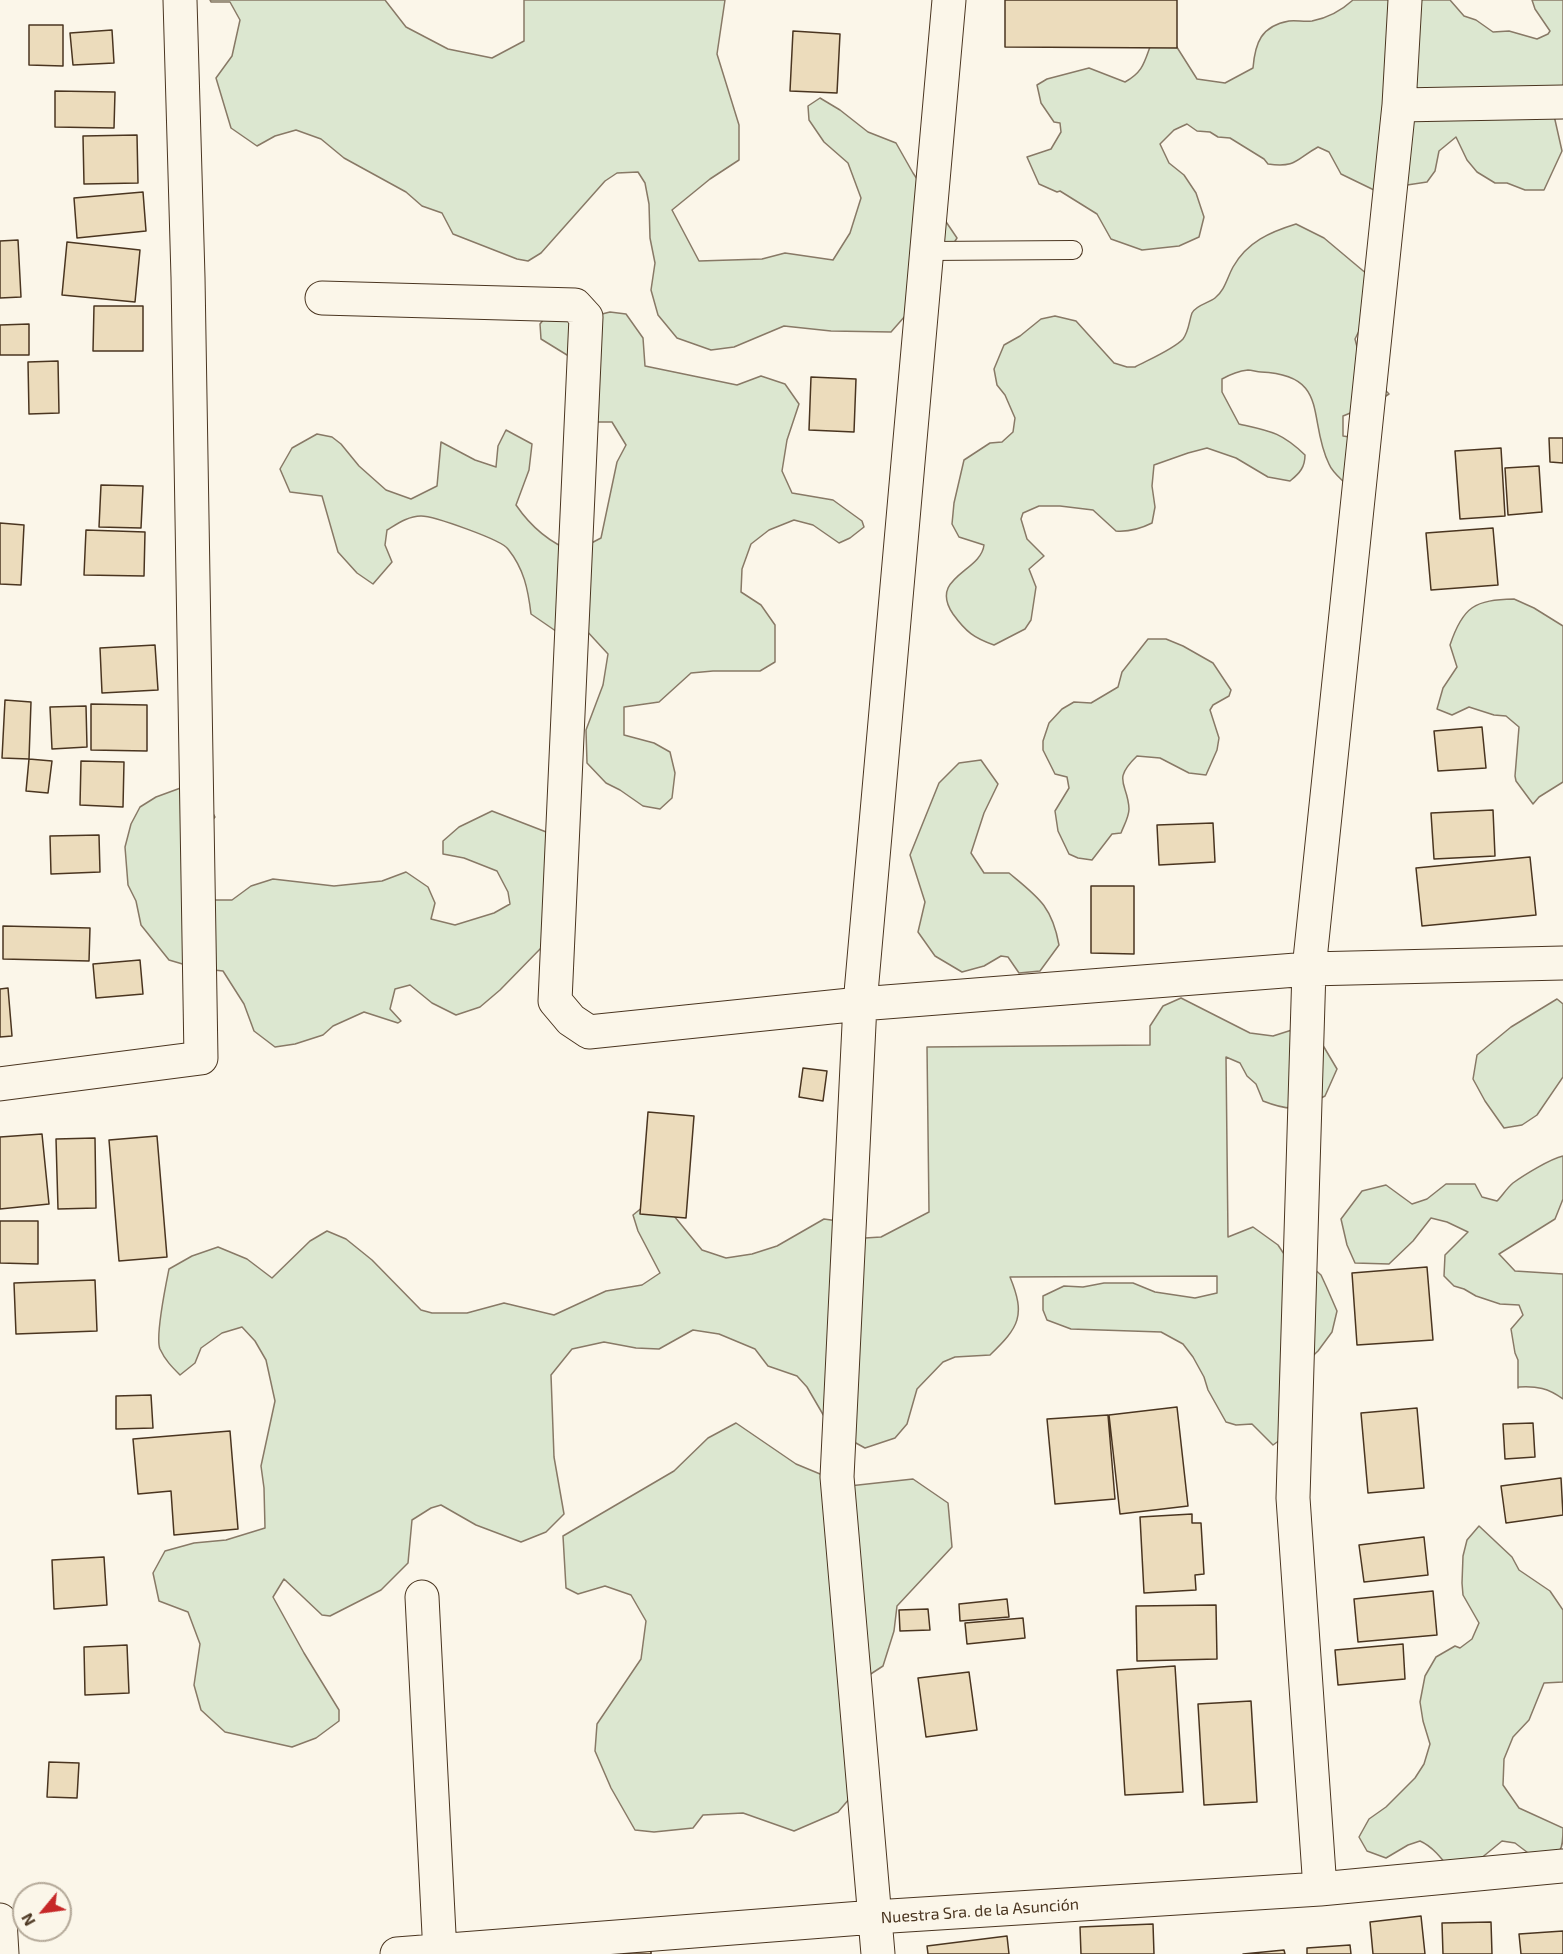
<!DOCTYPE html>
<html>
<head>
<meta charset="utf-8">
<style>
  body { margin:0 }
  #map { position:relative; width:1563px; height:1954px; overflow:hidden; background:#fbf6e9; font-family:"Exo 2",sans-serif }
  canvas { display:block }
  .north { position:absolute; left:12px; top:1882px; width:60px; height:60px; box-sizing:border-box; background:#fbf6e9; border:2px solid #b4a999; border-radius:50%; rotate:241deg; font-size:16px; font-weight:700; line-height:24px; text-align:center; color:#4a3520 }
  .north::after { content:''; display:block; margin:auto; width:21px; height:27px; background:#c62828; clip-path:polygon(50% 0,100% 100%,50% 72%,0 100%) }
</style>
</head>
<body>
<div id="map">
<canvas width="1563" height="1954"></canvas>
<div class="north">N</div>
</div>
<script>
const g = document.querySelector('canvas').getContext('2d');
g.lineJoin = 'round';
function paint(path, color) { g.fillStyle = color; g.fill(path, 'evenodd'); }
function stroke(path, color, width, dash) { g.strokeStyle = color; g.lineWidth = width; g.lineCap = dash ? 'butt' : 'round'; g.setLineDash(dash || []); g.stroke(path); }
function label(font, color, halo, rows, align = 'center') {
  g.font = font + ' "Exo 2",sans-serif'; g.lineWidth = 4.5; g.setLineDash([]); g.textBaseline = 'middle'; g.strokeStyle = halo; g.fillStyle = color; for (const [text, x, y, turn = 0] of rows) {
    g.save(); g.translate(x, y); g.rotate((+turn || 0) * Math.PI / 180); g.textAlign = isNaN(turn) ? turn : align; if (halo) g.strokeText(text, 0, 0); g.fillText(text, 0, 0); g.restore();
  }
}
const green = new Path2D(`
  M210,0H385L406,27L448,49L492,58L524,41V0H725L717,54L739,125V160L710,179L672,210L699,261L762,259L785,253L833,260L850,233L861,198L848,163L824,142L809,120L808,106L820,98L840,110L868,132L896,143L913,173L957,238L913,307L891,332L831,331L784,326L734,347L711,350L677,338L658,315L651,290L655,263L650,238L649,204L645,183L638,172L617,173L605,181L541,253L528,261L517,259L453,234L442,213L422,206L406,192L344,158L321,139L296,130L275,136L257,146L231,128L216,78L232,56L240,20L230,2H211Z
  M1353,0H1450L1464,16L1476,20L1493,32L1509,31L1537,39L1548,34L1550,31L1535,9L1532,0H1563V88L1553,111L1562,151L1544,190H1525L1507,183H1495L1477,172L1467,160L1456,137L1439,151L1435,171L1427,182L1374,190L1341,174L1329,152L1318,147C1296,159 1297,168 1268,164L1264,159L1230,138L1218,137L1210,132L1197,131L1187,124L1174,130L1160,144L1169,163L1184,175L1196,193L1204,217L1199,237L1179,246L1142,250L1111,239L1097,214L1060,191L1057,192L1039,184L1027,157L1051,149L1061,132L1060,123L1054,122L1041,103L1037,85L1047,79L1089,68L1125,82C1143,72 1144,63 1151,44L1173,41L1197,79L1225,83L1253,68C1255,43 1261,26 1289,21C1296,20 1304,22 1312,21C1328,18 1341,11 1353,0Z
  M1296,224L1324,238L1374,280L1361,327L1355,339L1362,366L1389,394L1375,403L1343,416V436L1362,439L1347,485C1341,479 1332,472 1329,464C1307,420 1331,375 1261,372C1257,372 1252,370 1248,370C1239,371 1229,375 1222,379V392L1239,424C1270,431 1281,432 1305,455C1305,467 1300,473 1290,481L1268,477L1236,458L1207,448L1188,453L1154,465L1152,486L1155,507L1152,523C1140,529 1129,532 1116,531L1093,510L1060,506H1039L1023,513L1021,519L1027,539L1044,556L1029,569L1036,587L1031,620L1025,629L994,645C974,638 966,632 953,614C928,577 981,572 984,545L959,537L952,524L954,503L964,460L990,443L1002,442L1013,432L1015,418L1005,395L997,385L994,369L1004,345L1020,336L1041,319L1055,316L1076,321L1114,363L1127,367H1135C1148,360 1174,349 1183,339C1189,331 1189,321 1192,313C1196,305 1209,303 1215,298C1225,290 1227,278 1233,267C1247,242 1270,232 1296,224Z
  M610,312L626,314L643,338L645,366L737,385L761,376L785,384L799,404L787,440L782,471L792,493L833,500L862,521L864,527L850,538L839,543L813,525L794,520L769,530L751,544L742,569L741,592L761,605L775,625V662L760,671H713L691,673L659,702L624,707V735L654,743L670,752L675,773L672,798L660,809L643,806L620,790L606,783L587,763L586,730L603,685L608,654L585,629L563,636L531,614C528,589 524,569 508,549C502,540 434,516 421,516C408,516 397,524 387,530L385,545L392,562L373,584L357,573L338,552L322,496L290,492L280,469L292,448L317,434L332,437L341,444L359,466L386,490L411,499L437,486L441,442L475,460L496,467L498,446L506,430L532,444L529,470L516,505C531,527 550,543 574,552L601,538L617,462L626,445L612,422H592L582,359L567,355L541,339L540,324L544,319L586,318Z
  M1514,599L1534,608L1563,626V782L1539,797L1533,804L1516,781L1515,776L1519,727L1506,716L1494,715L1469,707L1452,715L1437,709L1443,688L1457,667L1450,645C1463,606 1475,600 1514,599Z
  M1148,639H1166L1183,646L1213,663L1231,690L1229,696L1213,705L1210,710L1219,738L1217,750L1206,775L1189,773L1160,758L1137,756C1111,781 1128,783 1129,809C1129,817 1124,825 1121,833L1112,834L1092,860L1078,858L1069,854L1058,831L1055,811L1069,788L1067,777L1055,774L1043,750V741L1049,723L1062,709L1074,702L1091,703L1118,687L1122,672Z
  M981,760L998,784L984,813L971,853L984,873H1009C1038,897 1052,906 1059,945L1040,971L1019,973L1008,957L1001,956L984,966L962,972L935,956L918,932L925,902L910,855L939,783L959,763Z
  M197,784L215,817L198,837L210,900H232L251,886L273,879L334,886L382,881L406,872L428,887L435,903L431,919L455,925L494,913L510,904L508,892L497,871L464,858L443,854V841L459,827L492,811L554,835L542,947L500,990L480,1007L456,1015L432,1003L410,985L395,989L390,1009L401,1021L398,1023L364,1012L333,1026L323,1035L295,1044L275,1047L254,1031L244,1004L223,971L196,968L169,960L141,925L136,901L128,885L125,847L131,824L140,807L156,797L186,786Z
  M1181,998L1250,1033L1273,1036L1295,1029L1318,1037L1337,1069L1325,1096C1299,1110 1291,1112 1263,1101L1256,1084L1247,1076L1240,1063L1226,1057L1228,1237L1253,1227L1278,1245L1284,1254L1312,1267L1321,1275L1327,1288L1337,1311L1332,1332L1318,1351L1300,1368L1298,1427L1273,1445L1252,1424L1236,1425L1226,1422L1208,1390L1204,1377L1193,1357L1183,1344L1161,1332L1071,1329L1047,1320L1043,1310V1296L1064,1286L1083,1287L1104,1283H1133L1155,1292L1195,1298L1217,1293V1276L1010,1277C1026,1316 1019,1327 990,1355L955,1357L943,1362L917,1389L907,1424L895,1438L865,1448L845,1437L828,1423L807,1387L797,1376L768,1366L755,1349L719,1334L693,1330L659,1349L636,1348L604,1342L572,1349L551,1375L554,1457L564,1514L546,1532L521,1542L476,1525L441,1505L431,1508L412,1520L408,1563L381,1590L330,1616L322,1615L284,1579L273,1597L304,1653L339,1710V1721L316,1738L292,1747L225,1732L201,1710L194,1685L200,1644L188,1612L159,1601L153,1573L165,1551L194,1543L226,1540L265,1528L264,1488L261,1466L275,1401L266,1360L255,1341L242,1327L222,1333L201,1348L195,1363L180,1375C172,1367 165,1360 160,1349C155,1337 166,1284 169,1269L192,1256L218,1247L247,1259L272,1278L310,1241L327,1231L346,1239L372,1260L421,1310L432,1313H467L504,1303L554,1315L606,1291L642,1285L660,1273L638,1231L633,1215L654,1198L665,1205L702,1250L726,1258L752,1254L777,1246L824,1219L845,1222L855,1233L865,1238L881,1237L929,1212L927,1047L1150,1045V1026L1163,1006Z
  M1557,999L1563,1004V1077L1537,1115L1522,1125L1504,1128L1485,1101L1473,1079L1477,1055L1511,1027Z
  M1563,1156V1199L1555,1219L1499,1254L1515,1271L1563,1274V1399C1548,1388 1537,1386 1519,1387L1518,1388V1360L1515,1353L1511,1329L1523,1315L1519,1305L1500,1304L1476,1296L1464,1289L1454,1286L1444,1276L1445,1255L1468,1232L1447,1222L1431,1218L1413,1241L1389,1264L1355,1263L1347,1245L1341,1219L1362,1191L1386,1185L1412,1204L1427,1199L1446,1184H1475L1482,1197L1497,1201C1502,1196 1507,1188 1513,1183C1524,1175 1550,1159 1563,1156Z
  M736,1423L796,1464L849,1486L913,1479L948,1503L952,1547L897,1606L894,1631L883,1666L863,1679L856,1791L838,1812L794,1831L743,1813L703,1815L693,1828L654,1832L635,1830L611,1788L595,1751L597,1724L641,1659L646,1621L631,1595L605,1586L578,1594L566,1588L563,1536L674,1471L708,1438Z
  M1479,1526L1512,1557L1519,1570L1550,1591L1563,1610V1682L1544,1683L1529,1720L1513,1737L1504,1759L1503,1785L1519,1808L1563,1828C1563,1852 1562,1852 1540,1862L1515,1843L1502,1841L1457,1878C1446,1865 1436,1848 1420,1841L1408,1845L1386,1858L1367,1851L1359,1837L1369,1819L1386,1807L1415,1778L1424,1764L1430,1744L1423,1721L1420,1702L1425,1676L1436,1657L1455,1646L1460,1648L1472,1639L1479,1623L1463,1595L1462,1583L1463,1556L1467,1540Z`);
paint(green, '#dce7d0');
stroke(green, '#887966', 1.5);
const building = new Path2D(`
  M1005,0H1177V48L1005,47Z
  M29,25H63V66L29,65Z
  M112,30L114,63L73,65L70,33Z
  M793,31L840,34L837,93L790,91Z
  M55,91L115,92L114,128L55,127Z
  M137,135L138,183L84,184L83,136Z
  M143,192L146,231L77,238L74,198Z
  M18,240L21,297L0,298V241Z
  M67,242L140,250L135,302L62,295Z
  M94,306H143V351H93Z
  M29,324V355H0V325Z
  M58,361L59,413L29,414L28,362Z
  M811,377L856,379L854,432L809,430Z
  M1549,438H1563V463L1550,462Z
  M1501,448L1505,516L1460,519L1455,451Z
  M1539,466L1542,512L1508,515L1505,468Z
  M101,485L143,486L141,528L99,527Z
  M0,523L24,525L21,585L0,584Z
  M1493,528L1498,585L1431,590L1426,533Z
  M86,530L145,532L144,576L84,575Z
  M155,645L158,690L102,693L100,648Z
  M5,700L31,702L29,759L2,758Z
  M91,704L147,705V751L91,750Z
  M86,706L87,747L52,749L50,707Z
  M1482,727L1486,768L1438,771L1434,731Z
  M29,759L52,761L48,793L26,791Z
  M81,761L124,762L123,807L80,805Z
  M1493,810L1495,856L1434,859L1431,813Z
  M1213,823L1215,862L1159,865L1157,825Z
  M99,835L100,872L51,874L50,836Z
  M1530,857L1536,915L1422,926L1416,868Z
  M1091,886H1134V954L1091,953Z
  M3,926L90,928L89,961L3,959Z
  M140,960L143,994L96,998L93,964Z
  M8,988L12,1036L0,1037V989Z
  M803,1068L827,1071L823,1101L799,1097Z
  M648,1112L694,1116L686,1218L640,1214Z
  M42,1134L49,1204L0,1209V1137Z
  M157,1136L167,1257L119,1261L109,1140Z
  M95,1138L96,1208L58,1209L56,1139Z
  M0,1221H38V1264L0,1263Z
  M1427,1267L1433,1340L1357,1345L1352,1273Z
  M95,1280L97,1331L16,1334L14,1283Z
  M151,1395L153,1428L116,1429V1396Z
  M1177,1407L1188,1506L1120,1514L1109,1415Z
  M1417,1408L1424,1488L1368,1493L1361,1413Z
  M1108,1415L1115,1499L1055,1504L1047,1419Z
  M1533,1423L1535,1457L1505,1459L1503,1424Z
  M230,1431L238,1529L174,1535L171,1491L138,1494L133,1439Z
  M1561,1478L1563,1515L1506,1523L1501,1486Z
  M1192,1514V1523H1201L1204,1574L1195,1575L1196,1590L1144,1593L1140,1517Z
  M1424,1537L1428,1575L1364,1582L1359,1545Z
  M104,1557L107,1605L54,1609L52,1560Z
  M1433,1591L1437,1635L1358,1642L1354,1599Z
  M1007,1599L1009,1617L960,1621L959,1604Z
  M1216,1605L1217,1659L1137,1661L1136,1606Z
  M928,1609L930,1630L900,1631L899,1610Z
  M1023,1618L1025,1638L967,1644L965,1623Z
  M1403,1644L1405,1679L1338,1685L1335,1650Z
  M127,1645L129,1693L85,1695L84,1647Z
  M1175,1666L1183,1792L1125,1795L1117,1670Z
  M969,1672L977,1730L926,1737L918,1678Z
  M1251,1701L1257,1802L1204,1805L1198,1704Z
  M49,1762L79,1763L77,1798L47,1797Z
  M1421,1916L1425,1954H1373L1370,1922Z
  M1491,1922L1492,1954H1443L1442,1923Z
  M1153,1924L1154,1954H1081L1080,1927Z
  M1563,1931V1954H1521L1519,1934Z
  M1007,1936L1009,1954H928L927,1946Z
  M1350,1945L1351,1954H1307V1948Z
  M1284,1950L1285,1954H1243Z
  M651,1951V1954H607Z`);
paint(building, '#ecdcbc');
stroke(building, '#4a3520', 1.5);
const lane = new Path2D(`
  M928,251L1073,250`);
const street = new Path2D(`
  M1399,105L1563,102
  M322,298L575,305L586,317L555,1001L571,1020L589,1032L860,1004L1309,969L1563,963
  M0,1084L201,1058L188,277L180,0
  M422,1597L440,1954
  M1320,1889L1293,1498L1309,969L1399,105L1405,0
  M0,1920L2,1954
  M397,1954L875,1917L1320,1889L1563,1866
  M878,1954L837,1477L860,1004L949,0`);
stroke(lane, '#4a3520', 20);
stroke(street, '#4a3520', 35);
stroke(lane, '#fbf6e9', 18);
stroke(street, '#fbf6e9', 33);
label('16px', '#4a3520', '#fbf6e9', [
  ["Nuestra Sra. de la Asunción",980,1911,-4]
]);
</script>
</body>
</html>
